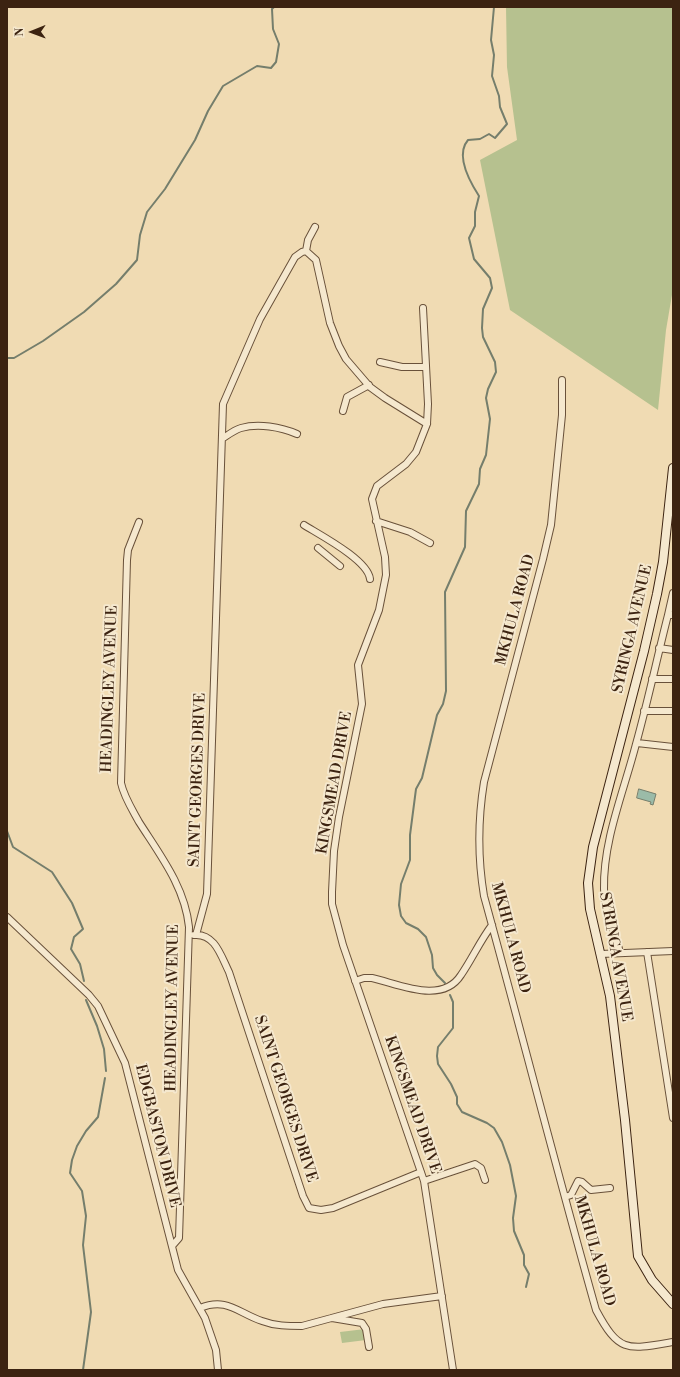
<!DOCTYPE html>
<html>
<head>
<meta charset="utf-8">
<style>
  body { margin:0 }
  #map { position:relative; width:680px; height:1377px; overflow:hidden; background:#f0dbb3; font-family:"Libre Bodoni",serif }
  canvas { display:block }
  .frame { position:absolute; inset:0; border:8px solid #3c2311; pointer-events:none }
  .north { position:absolute; left:12px; top:12px; width:40px; height:40px; -webkit-text-stroke:3px #f5e8ce; paint-order:stroke; rotate:269deg; font-size:11px; font-weight:700; line-height:16px; text-align:center; color:#3c2311 }
  .north::after { content:''; display:block; margin:auto; width:14px; height:18px; background:#3c2311; clip-path:polygon(50% 0,100% 100%,50% 72%,0 100%) }
</style>
</head>
<body>
<div id="map">
<canvas width="680" height="1377"></canvas>
<div class="frame"></div>
<div class="north">N</div>
</div>
<script>
const g = document.querySelector('canvas').getContext('2d');
g.lineJoin = 'round';
function paint(path, color) { g.fillStyle = color; g.fill(path, 'evenodd'); }
function stroke(path, color, width, dash) { g.strokeStyle = color; g.lineWidth = width; g.lineCap = dash ? 'butt' : 'round'; g.setLineDash(dash || []); g.stroke(path); }
function label(font, color, halo, rows, align = 'center') {
  g.font = font + ' "Libre Bodoni",serif'; g.lineWidth = 4; g.setLineDash([]); g.textBaseline = 'middle'; g.strokeStyle = halo; g.fillStyle = color; for (const [text, x, y, turn = 0] of rows) {
    g.save(); g.translate(x, y); g.rotate((+turn || 0) * Math.PI / 180); g.textAlign = isNaN(turn) ? turn : align; if (halo) g.strokeText(text, 0, 0); g.fillText(text, 0, 0); g.restore();
  }
}
paint(new Path2D(`
  M506,7H673V289L666,330L658,410L510,310L480,160L517,140L507,67Z
  M365,1329L366,1340L342,1343L340,1332Z`), '#b6c18f');
const water = new Path2D(`
  M639,789L656,794L653,805L650,804L651,802L637,798Z`);
paint(water, '#9bbba8');
stroke(water, '#757e6c', 1);
stroke(new Path2D(`
  M7,358H14L43,341L84,312L116,284L137,260L140,235L147,212L165,189L195,140L208,111L223,86L257,66L271,68L276,62L279,44L273,29L272,9L274,7
  M7,831L13,847L52,872L72,903L83,929L74,937L71,949L80,964L84,981
  M445,983L437,975L433,968L432,955L426,937L418,929L406,923L401,916L399,905L401,884L410,860V835L416,789L422,778L437,715L443,704L446,691L445,592L465,547L466,511L479,484L480,469L486,455L490,419L486,398L488,389L496,372L495,362L483,337L482,328L483,309L492,288L490,278L474,259L469,238L475,226V212L479,196C470,182 455,155 468,140L480,139L489,134L495,138L507,124L500,107L499,96L492,76L494,55L491,40L494,7
  M450,995L453,1002V1028L438,1047L437,1056L438,1064L451,1084L457,1097V1104L462,1112L487,1123L494,1128L502,1142L510,1165L516,1196L513,1218L514,1231L524,1255V1265L529,1274L526,1287
  M86,1000L97,1026L104,1049L106,1071
  M83,1370L91,1312L83,1245L86,1216L82,1191L70,1173L72,1160L77,1146L86,1131L98,1117L105,1078`), '#757e6c', 2);
const street = new Path2D(`
  M306,251L316,260L330,323L339,346L346,359L370,387L385,398L427,424
  M306,251L308,240L315,227
  M423,308L428,404L427,424L416,452L406,464L377,486L372,499L385,557L386,575L379,610L358,665L362,704L339,817L334,851L332,892V904L343,945L424,1181L453,1370
  M380,362L402,367H426
  M562,380V415L551,525L543,559L484,782C478,819 478,860 484,896C522,1034 557,1172 596,1310C619,1353 627,1350 673,1342
  M343,411L347,397L369,385
  M222,439C228,435 234,430 241,428C258,423 281,427 297,434
  M376,521L410,532L430,543
  M139,522L128,550L127,560L121,783C124,797 132,809 139,822C160,855 185,887 189,927L179,1238L172,1246
  M304,525C320,535 368,560 370,579
  M318,548L340,566
  M673,593L668,615H673
  M659,648L673,650
  M652,679H673
  M644,711H673
  M637,743L673,747
  M7,917L89,995L98,1006L125,1063L178,1270L205,1318L216,1350L218,1370
  M194,935C215,933 221,956 229,972L303,1196L309,1208L321,1210L333,1208L421,1172
  M196,935L207,894L223,404L260,319L295,257L302,252L306,251
  M647,952L673,1118
  M620,953C615,930 604,913 604,889C603,840 624,791 636,744C648,701 657,658 668,615
  M601,954L673,951
  M355,981L364,978H372C399,984 442,1005 461,975C472,959 480,941 492,925
  M424,1181L475,1164L481,1168L485,1180
  M565,1197L571,1195L578,1181L582,1182L591,1190L610,1188
  M200,1308C227,1297 238,1313 262,1321C275,1326 288,1326 302,1326L383,1304L442,1296
  M332,1318L362,1323L366,1329L369,1347`);
const secondary = new Path2D(`
  M673,468L663,562L657,594L644,651L593,847L588,883L590,909L610,996L625,1120L638,1256L652,1280L673,1304`);
stroke(street, '#69513a', 8);
stroke(secondary, '#3c2311', 10);
stroke(street, '#f5e8ce', 6);
stroke(secondary, '#f5e8ce', 8);
label('15px', '#3c2311', '#f5e8ce', [
  ["MKHULA ROAD",516,610,-75],
  ["SYRINGA AVENUE",633,629,-77],
  ["HEADINGLEY AVENUE",110,689,-88],
  ["SAINT GEORGES DRIVE",198,780,-88],
  ["KINGSMEAD DRIVE",335,783,-80],
  ["MKHULA ROAD",510,938,75],
  ["SYRINGA AVENUE",615,957,80],
  ["HEADINGLEY AVENUE",173,1008,-89],
  ["SAINT GEORGES DRIVE",285,1099,72],
  ["KINGSMEAD DRIVE",412,1105,71],
  ["EDGBASTON DRIVE",157,1136,76],
  ["MKHULA ROAD",594,1251,74]
]);
</script>
</body>
</html>
